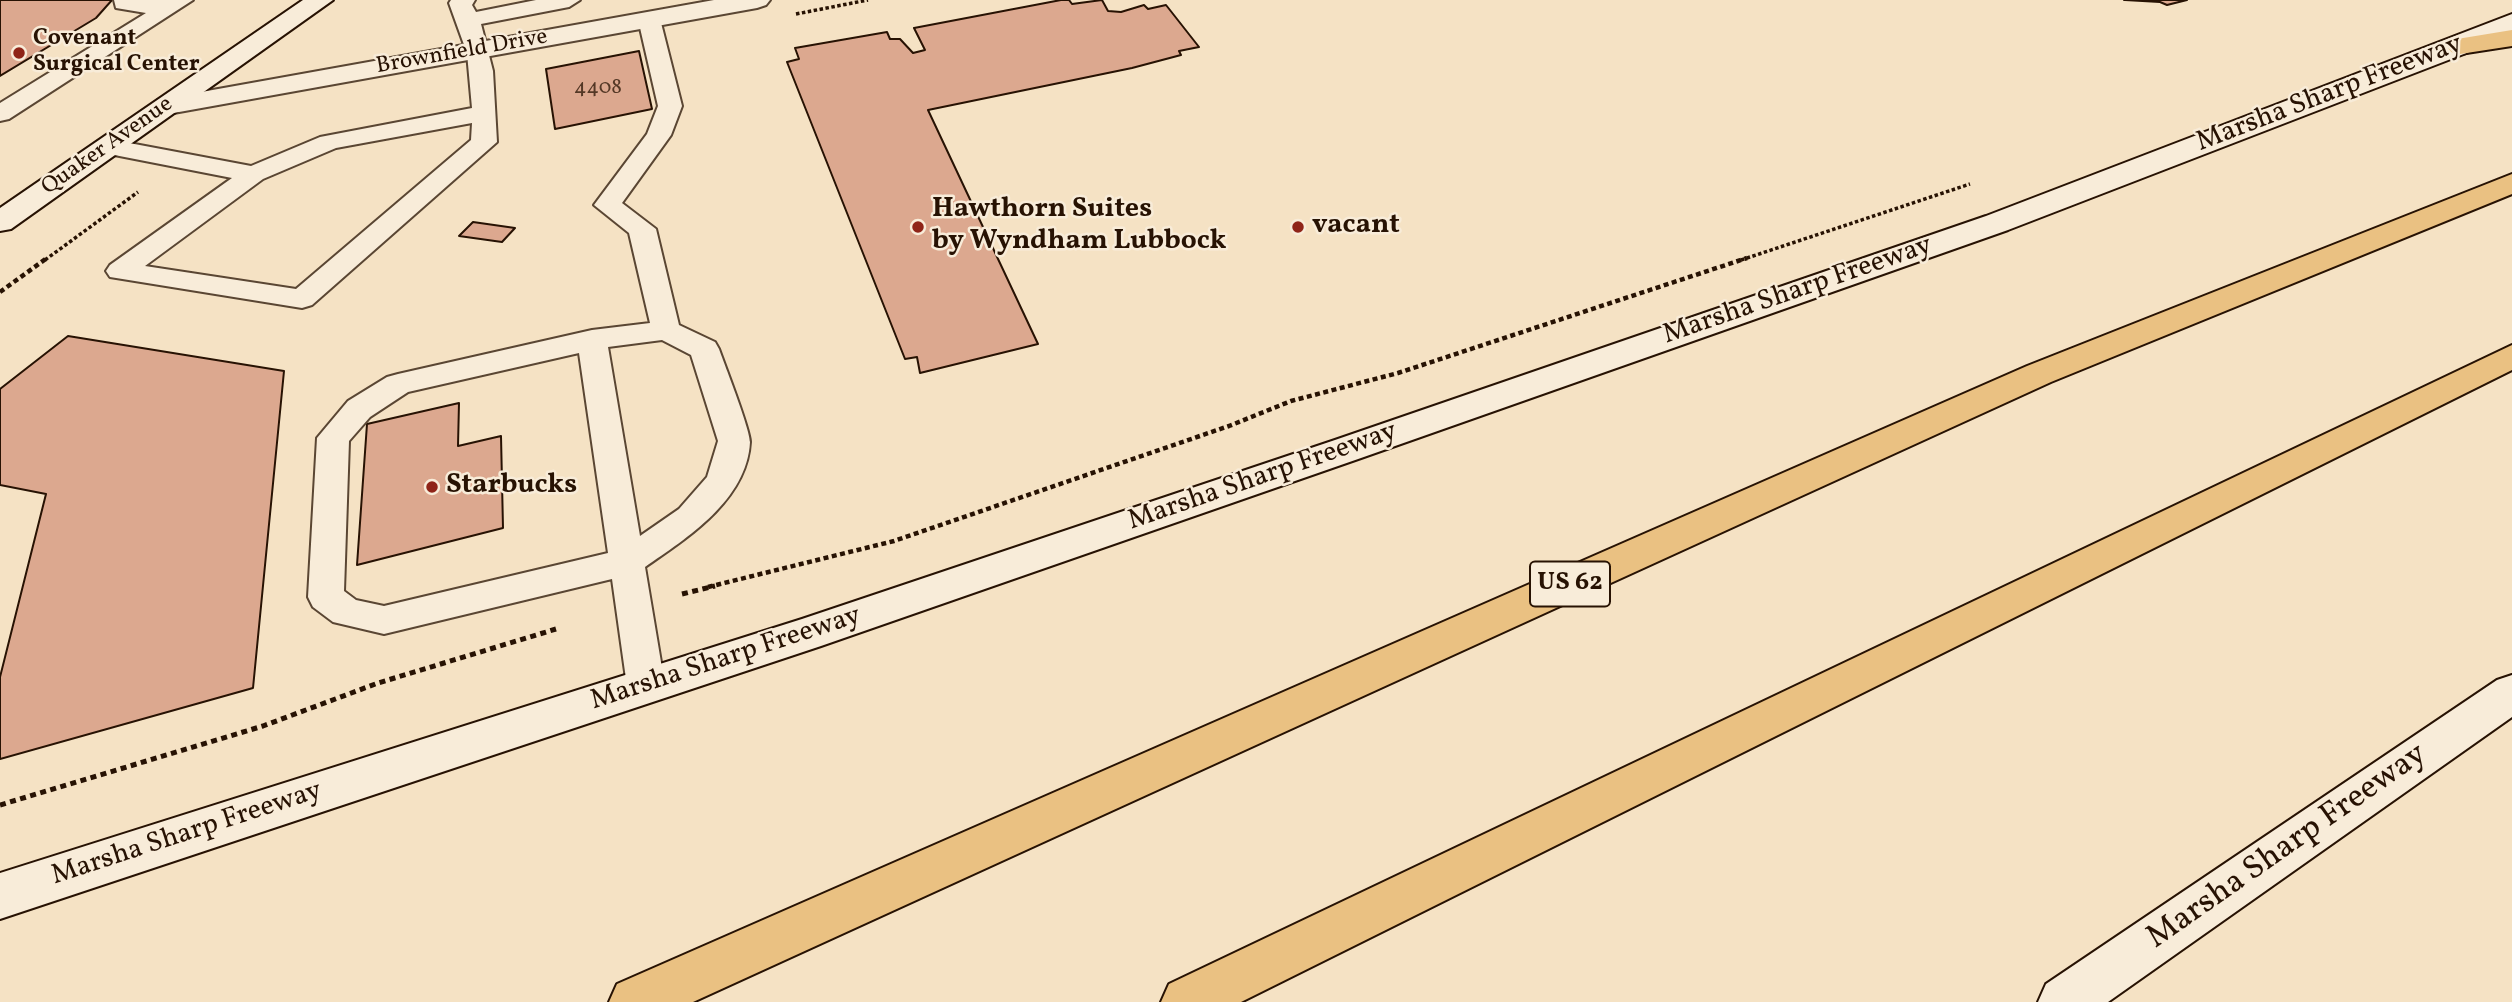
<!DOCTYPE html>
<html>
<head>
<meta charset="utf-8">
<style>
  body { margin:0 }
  canvas { display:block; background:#f5e2c4 }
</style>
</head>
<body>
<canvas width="2512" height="1002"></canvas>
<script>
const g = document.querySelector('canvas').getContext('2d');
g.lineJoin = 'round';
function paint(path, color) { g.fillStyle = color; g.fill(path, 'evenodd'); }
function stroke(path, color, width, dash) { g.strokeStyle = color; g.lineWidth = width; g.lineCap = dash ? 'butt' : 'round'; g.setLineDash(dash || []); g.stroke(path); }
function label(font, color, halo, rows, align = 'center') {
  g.font = font + ' Vollkorn,serif'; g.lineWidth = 5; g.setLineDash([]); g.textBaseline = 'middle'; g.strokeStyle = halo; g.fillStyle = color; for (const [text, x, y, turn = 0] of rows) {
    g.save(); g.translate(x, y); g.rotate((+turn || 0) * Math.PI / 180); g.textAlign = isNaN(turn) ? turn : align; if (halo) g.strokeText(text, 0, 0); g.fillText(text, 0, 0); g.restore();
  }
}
const building = new Path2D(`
  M0,0H112L96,18L0,76Z
  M1061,0H1069L1072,4L1102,0L1108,11L1121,12L1144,5L1148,9L1166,5L1199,47L1179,51L1181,55L1132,68L928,110L1038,344L920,373L917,357L905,359L787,62L799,59L795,48L887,32L890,39H900L913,53L925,50L914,28Z
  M2125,0H2124H2187L2167,5L2160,2Z
  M639,51L652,109L555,129L546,69Z
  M473,222L515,228L502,242L459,236Z
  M68,336L284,371L253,688L0,759V677L46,494L0,485V389Z
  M459,403L458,446L501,436L503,528L357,565L367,424Z`);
paint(building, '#dca88f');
stroke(building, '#271203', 2);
const service = new Path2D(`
  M114,0H193L9,119L0,121V103L146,13L116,8Z
  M451,0H475L472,5L476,12L536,0H580L569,7L481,24L493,71L497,142L312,305L302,308L110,277L106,271L110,265L232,178L99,152L95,147L99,142L108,139L251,166L320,137L472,108L467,53L449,3ZM472,123L471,140L296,289L145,266L263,179L336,148Z
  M649,12L660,19L682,106L671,135L622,203L656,229L679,325L715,342L719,349C725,366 750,429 750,442C747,500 687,538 645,567L665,686L659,697L646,701L633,697L627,686L612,579L384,634L333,622L313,607L308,597L317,438L348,401L387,377L398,374L592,330L650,323L629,233L594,205L647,134L658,106L638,19ZM662,340L691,355L718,441L707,477L679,509L640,536L608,347ZM579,353L608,553L384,606L356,600L344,591L349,441L370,417L408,392Z`);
const minor = new Path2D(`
  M714,0H770L766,5L757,8L168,114L158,112L154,106L158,100L168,98Z`);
const secondary = new Path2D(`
  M303,0H333L11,229L0,231V208Z
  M2512,14V32L2469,52L2008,230L1361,458L821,646L0,919V873L802,619L1335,440L1986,216Z
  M2512,675V717L2108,1002H2038L2046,984L2497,680Z`);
const motorway = new Path2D(`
  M2512,30V46L2460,54L2451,52L2447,46L2451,40Z
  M2512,174V194L2051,382L693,1002H609L617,984L2027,366Z
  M2512,345V370L1241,1002H1161L1169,984Z`);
stroke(service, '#5a4633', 4);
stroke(minor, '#5a4633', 4);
stroke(secondary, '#271203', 4);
stroke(motorway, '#271203', 4);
stroke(new Path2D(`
  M796,14L868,0
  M45,260L138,192
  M1741,260L1970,184`), '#271203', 3.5, [3.5, 2.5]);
stroke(new Path2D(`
  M0,292L47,258
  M708,587L894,541L1229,426L1291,401L1398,373L1747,258`), '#271203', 4.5, [5, 3.5]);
stroke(new Path2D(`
  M682,594L715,586
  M0,805L263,726L378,683L556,629`), '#271203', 5, [6, 4.5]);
paint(service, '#f8ecd9');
paint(minor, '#f8ecd9');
paint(secondary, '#f8ecd9');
paint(motorway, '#eac182');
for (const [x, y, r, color] of [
  [19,53,7,"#8f2418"],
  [918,227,7,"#8f2418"],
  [1298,227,7,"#8f2418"],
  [432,487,7,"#8f2418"]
]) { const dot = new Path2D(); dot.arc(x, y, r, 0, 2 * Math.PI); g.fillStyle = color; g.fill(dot); stroke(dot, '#f8ecd9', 2.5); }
label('21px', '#543826', null, [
  ["4408",598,89]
]);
label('bold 23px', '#271203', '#f8ecd9', [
  ["Covenant",33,40],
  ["Surgical Center",33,66]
], 'left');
label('23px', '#271203', '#f8ecd9', [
  ["Brownfield Drive",462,53,-10],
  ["Quaker Avenue",108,147,-35]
]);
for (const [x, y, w] of [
  [1570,584,80]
]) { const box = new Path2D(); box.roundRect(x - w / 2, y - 22.5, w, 45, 5); g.fillStyle = '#f8ecd9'; g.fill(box); stroke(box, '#271203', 2); }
label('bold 26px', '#271203', null, [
  ["US 62",1570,584]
]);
label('28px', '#271203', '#f8ecd9', [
  ["Marsha Sharp Freeway",2330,95,-21],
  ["Marsha Sharp Freeway",1798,292,-19],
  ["Marsha Sharp Freeway",1263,478,-19],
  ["Marsha Sharp Freeway",726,660,-18],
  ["Marsha Sharp Freeway",187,835,-18]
]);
label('bold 28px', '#271203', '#f8ecd9', [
  ["Hawthorn Suites",932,211],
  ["by Wyndham Lubbock",932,243],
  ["vacant",1312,227],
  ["Starbucks",446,487]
], 'left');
label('33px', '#271203', '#f8ecd9', [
  ["Marsha Sharp Freeway",2288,848,-35]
]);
</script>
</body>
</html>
